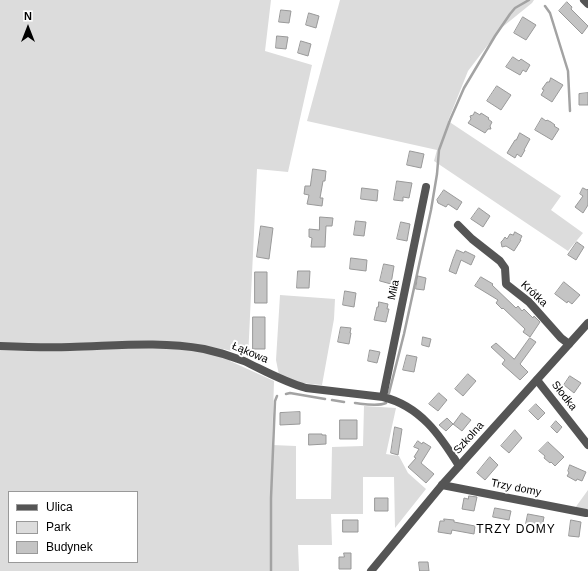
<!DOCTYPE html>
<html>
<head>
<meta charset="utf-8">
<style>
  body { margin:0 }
  #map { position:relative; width:588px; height:571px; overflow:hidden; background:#fff; font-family:Helvetica,sans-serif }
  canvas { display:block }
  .legend { position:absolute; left:8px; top:491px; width:130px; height:72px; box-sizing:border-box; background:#fff; border:1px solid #999; margin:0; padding:5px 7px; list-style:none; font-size:12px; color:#000 }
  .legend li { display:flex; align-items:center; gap:8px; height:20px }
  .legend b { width:20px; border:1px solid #999 }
  .north { position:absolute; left:8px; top:8px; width:40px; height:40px; -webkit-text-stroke:3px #fff; paint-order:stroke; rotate:0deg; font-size:11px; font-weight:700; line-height:16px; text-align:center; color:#000 }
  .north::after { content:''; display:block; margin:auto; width:14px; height:18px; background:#000; clip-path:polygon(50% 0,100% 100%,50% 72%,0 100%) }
</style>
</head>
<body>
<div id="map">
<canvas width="588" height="571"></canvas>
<ul class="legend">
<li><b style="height:5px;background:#555"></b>Ulica</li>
<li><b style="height:11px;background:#dcdcdc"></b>Park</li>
<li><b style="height:11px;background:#c4c4c4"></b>Budynek</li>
</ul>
<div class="north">N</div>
</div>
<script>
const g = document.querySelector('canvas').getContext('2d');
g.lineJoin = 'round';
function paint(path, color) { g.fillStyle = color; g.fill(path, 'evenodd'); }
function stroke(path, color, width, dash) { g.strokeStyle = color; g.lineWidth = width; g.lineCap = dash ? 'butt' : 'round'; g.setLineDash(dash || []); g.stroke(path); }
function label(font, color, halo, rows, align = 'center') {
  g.font = font + ' Helvetica,sans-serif'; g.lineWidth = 4; g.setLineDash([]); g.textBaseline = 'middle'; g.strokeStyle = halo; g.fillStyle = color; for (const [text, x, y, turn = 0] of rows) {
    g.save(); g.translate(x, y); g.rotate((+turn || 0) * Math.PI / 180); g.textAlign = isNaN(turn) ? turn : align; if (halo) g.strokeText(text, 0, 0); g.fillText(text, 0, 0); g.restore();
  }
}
paint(new Path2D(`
  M0,0H271L265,51L312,65L288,172L257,169L248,358L240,353L223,349L230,361L274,381L272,445L296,446V499H331L332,447L363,446L364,406L396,408L386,454L399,456L408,473L426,489L395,528L394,477H363V514H331L332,545H298L299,571H0ZM9,492H137V562H9Z
  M340,0H534L532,3L500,29L468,71L448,121L561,196L551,210L583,233L568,251L434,161L437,150L307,121Z
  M280,295L335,299L334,319L322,385L301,383L279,375L276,360Z
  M588,490V511L575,508Z`), '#dcdcdc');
stroke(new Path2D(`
  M545,6L550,13L568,71L570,111
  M389,393L404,334L431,210L437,174L439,150L450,120L464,88L495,36L510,14L515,8L529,0
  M286,394L290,393L325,399
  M332,400L344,402
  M355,403C364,404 377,407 386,403
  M271,571V498L275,401L277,396`), '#a3a3a3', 2.5);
const building = new Path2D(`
  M567,2L572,7L571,9L588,26L582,34L559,11Z
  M281,10L291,11L289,23L279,22Z
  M309,13L319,16L316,28L306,25Z
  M523,17L536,25L526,40L514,33Z
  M277,36L288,37L286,49L276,48Z
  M301,41L311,44L308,56L298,53Z
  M513,57L519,61L521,59L530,65L526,72L523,70L520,75L506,67Z
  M551,78L563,85L552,102L541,95L544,90L542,89L547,82H549Z
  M497,86L511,95L501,110L487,101Z
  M588,93V105H579V94Z
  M475,112L480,115L481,113L489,118L488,119L492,122L490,126L491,129H488L485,133L468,123L471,119L470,116L473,115Z
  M542,118L546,121L547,120L551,122L555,125L554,126L559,129L552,140L535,130Z
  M520,133L530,139L524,150H525L521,157L517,154L515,158L507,153L515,140H516Z
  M410,151L424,154L421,168L407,165Z
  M313,169L326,171L325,181H323L320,198H323L322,206L307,204L309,195L304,194L305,186H310Z
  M397,181L412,183L409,198L403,197V201L394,200Z
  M362,188L378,190L377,201L361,199Z
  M583,188L587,190L588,189V205L583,213L575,207L583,196L580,194Z
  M444,190L462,202L457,210L448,204L446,207L438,203L437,200Z
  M479,208L490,216L483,227L471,219Z
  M320,217L333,218L332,226H326L325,247H311L312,238L309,237V229L319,230Z
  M356,221L366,222L364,236L354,235Z
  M401,222L410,224L407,241L397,239Z
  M261,226L273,228L269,259L257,257Z
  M515,232L522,236L520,240H521L514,251L506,246L502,247L501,242L503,240L505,237L507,239L510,234L513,235Z
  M577,242L584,247L576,260L568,255Z
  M457,250L464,253L465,251L475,256L471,265L461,260L456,274L449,271L453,259Z
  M351,258L367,260L366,271L350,269Z
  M384,264L394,266L391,284L380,281Z
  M298,271H310L309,288H297Z
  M255,272H267V303H255Z
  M418,276L426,278L424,290L416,289Z
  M481,277L493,284L492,285L516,308L518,306L522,311L524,309L533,318L534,316L540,322L530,337L523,332L525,329L503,308L502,309L496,303L498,300L475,286Z
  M564,282L580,295L572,304L568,301L567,303L555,294Z
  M345,291L356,293L354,307L343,305Z
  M379,302L388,304L387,309H389L386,322L374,320L377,307H378Z
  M253,317H265V349H253Z
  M341,327L351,328L350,333H351L349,344L338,342Z
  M423,337L431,339L429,347L422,345Z
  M530,338L536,342L520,364L528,372L520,380L502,364L505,360L491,347L496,343L514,359Z
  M370,350L380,352L377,363L368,361Z
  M407,355L417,357L414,372L403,370Z
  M468,374L476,381L463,396L455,389Z
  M570,376L581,383L574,393L564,385Z
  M439,393L447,400L438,411L429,404Z
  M536,404L545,413L538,420L529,411Z
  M300,412V424L280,425V413Z
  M462,413L471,420L462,431L453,424L446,431L439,425L447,418L453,424Z
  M340,420H357V439H340Z
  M556,421L562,427L557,433L551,427Z
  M395,427L402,429L398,455L391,453Z
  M515,430L522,438L509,453L501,446Z
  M309,434H322V435H326V444L309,445Z
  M418,441L422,444L423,442L431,447L421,463L434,474L426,483L408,467L416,458L414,457L419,449L414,447Z
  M548,442L564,457L555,466L551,462L550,463L544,458L545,456L539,451Z
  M490,457L498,465L485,480L477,473Z
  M570,465L586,472L582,481L577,479L576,481L567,476L569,473L568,471Z
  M469,496L477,497L474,511L462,509L464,498L468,499Z
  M375,498H388V511H375Z
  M495,508L511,511L509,520L493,517Z
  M528,514L544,517L542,527L526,524Z
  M444,519L454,520V522L475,526L474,534L452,530L451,534L438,532L440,521H444Z
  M343,520H358V532H343Z
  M571,520L581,522L579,537L569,536Z
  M344,553H351V569H339V557H344Z
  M419,562H428L429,571H420Z`);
paint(building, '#c4c4c4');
stroke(building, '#999', 1);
stroke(new Path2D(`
  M584,0L588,4
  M458,225L472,239L500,261L505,268L506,284L529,302L561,338L569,344
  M0,346C23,347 47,348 70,347C115,346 159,341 204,349C218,352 231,356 244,361C265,371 284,382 306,388L383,397C420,406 440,435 459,466
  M537,380L588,445
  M383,397L426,187
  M442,485L586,513`), '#555', 8);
stroke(new Path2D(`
  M371,571L442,485L588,323`), '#555', 8);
label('11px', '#000', '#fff', [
  ["Miła",394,290,-78],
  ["Krótka",534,294,43],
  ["Łąkowa",250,353,23],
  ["Słodka",564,396,52],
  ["Szkolna",469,438,-48],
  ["Trzy domy",516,488,11]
]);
g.letterSpacing = '1px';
label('12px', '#000', '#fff', [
  ["TRZY DOMY",516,530]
]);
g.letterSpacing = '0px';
</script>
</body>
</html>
